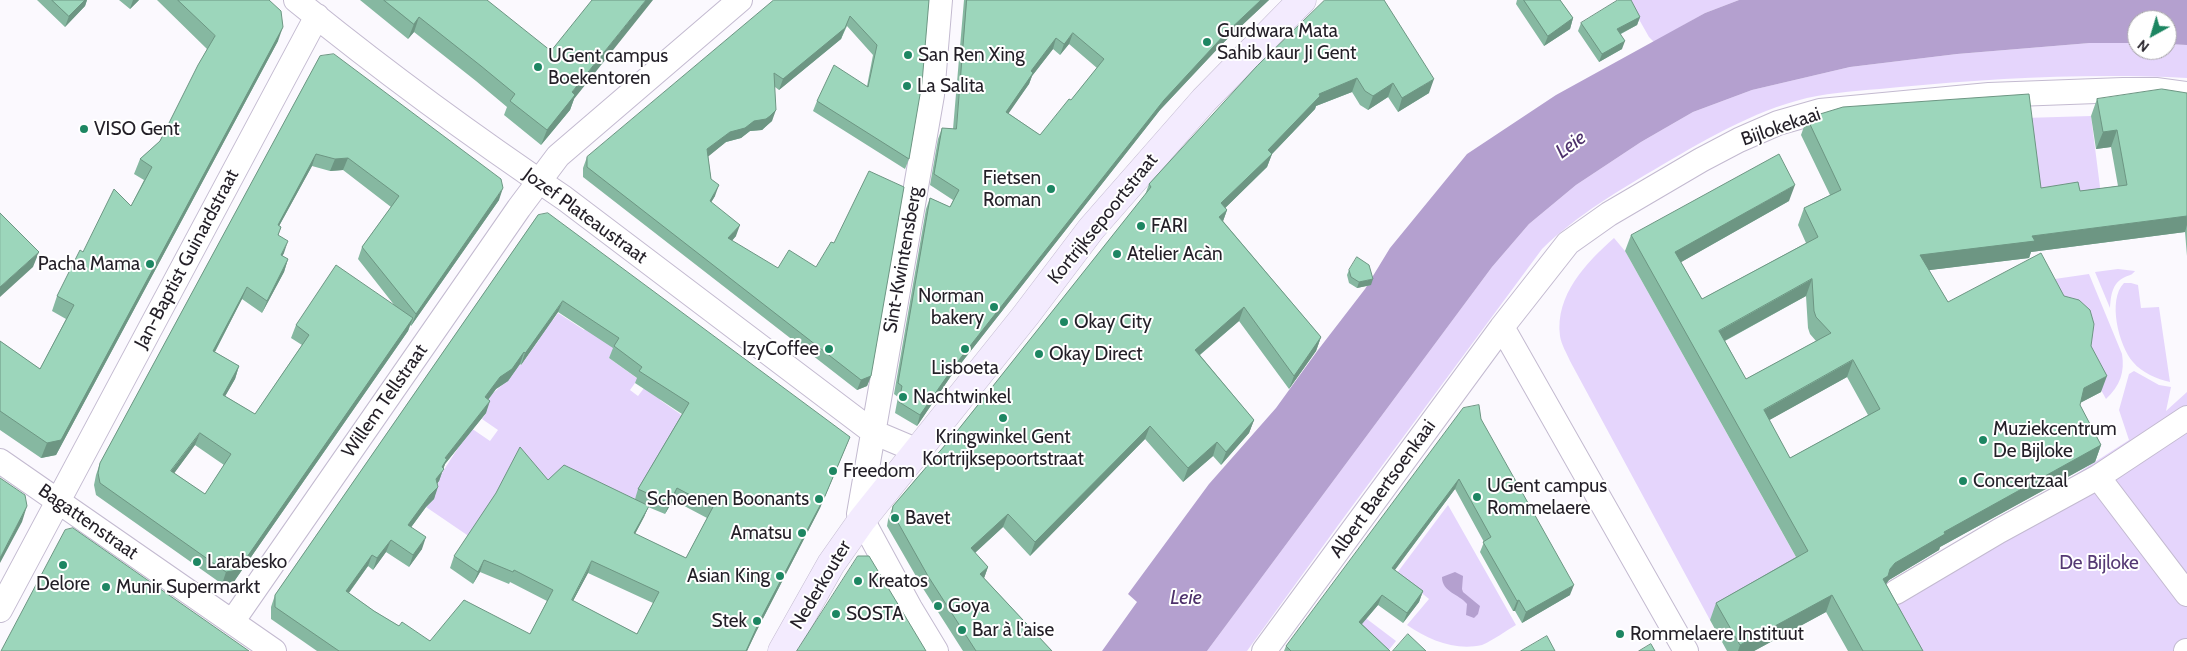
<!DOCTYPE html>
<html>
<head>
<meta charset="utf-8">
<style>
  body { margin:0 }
  #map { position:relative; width:2187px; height:651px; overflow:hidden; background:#fbf9fe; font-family:Cabin,sans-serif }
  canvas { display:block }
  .north { position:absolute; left:2127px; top:10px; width:50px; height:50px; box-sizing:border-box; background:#fff; border:1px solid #a7a5a9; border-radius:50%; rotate:219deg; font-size:14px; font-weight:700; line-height:20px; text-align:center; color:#231f27 }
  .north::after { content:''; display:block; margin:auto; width:18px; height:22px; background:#1d8662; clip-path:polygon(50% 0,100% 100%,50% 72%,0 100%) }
</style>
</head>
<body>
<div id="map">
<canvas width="2187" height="651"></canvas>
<div class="north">N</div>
</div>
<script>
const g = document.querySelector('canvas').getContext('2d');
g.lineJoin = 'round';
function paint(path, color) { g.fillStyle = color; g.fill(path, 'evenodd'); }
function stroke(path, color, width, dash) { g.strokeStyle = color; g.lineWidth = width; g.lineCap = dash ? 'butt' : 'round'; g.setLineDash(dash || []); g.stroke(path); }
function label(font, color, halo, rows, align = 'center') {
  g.font = font + ' Cabin,sans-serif'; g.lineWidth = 4; g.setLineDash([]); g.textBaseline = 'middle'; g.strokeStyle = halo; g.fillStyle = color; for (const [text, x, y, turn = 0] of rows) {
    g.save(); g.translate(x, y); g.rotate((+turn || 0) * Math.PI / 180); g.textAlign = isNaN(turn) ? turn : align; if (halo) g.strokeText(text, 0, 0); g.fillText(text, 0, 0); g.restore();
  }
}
paint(new Path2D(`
  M1628,0H1739L1705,13L1654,42L1649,37Z
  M2090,43H2137V50H2167V44L2187,45V78C2091,73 1995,78 1900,87C1873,90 1844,91 1817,96C1763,106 1710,137 1662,165C1620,190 1578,214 1542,249L1339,524L1247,651H1207L1492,267L1529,224L1576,185L1641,142L1693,112L1752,90L1850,67L1957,54Z
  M2091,116L2101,195L2033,190L2024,118Z
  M1614,238L1625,251L1802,568L1710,620L1570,361C1567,354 1561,344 1560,336C1555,295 1586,263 1614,238Z
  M2118,269L2135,271C2132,275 2130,275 2125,277C2112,283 2111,295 2110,308L2095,272Z
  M2089,274L2122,354C2125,372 2120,386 2106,399L2041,281Z
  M2124,283H2131L2138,285L2141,308L2159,307L2170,382C2157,379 2142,373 2133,362C2119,346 2107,300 2124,283Z
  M543,313L553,320L558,313L584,330L591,322L615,349L609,358L638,379L630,390L638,396L647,384L662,393L660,400L683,416L629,509L491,504L470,537L426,507L434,499L433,494L439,481L438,479L471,428L490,441L498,430L482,419L486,413L479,408L491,393L492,394L510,378L514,360L521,365L539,340Z
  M2134,371L2159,385L2171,387L2166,411L2187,392V651H1907L1889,589L1944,559L2129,440L2119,410L2129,374Z
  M1448,505L1516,625C1505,631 1494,640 1482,645C1455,651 1429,640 1407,625L1429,599L1397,573Z
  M1359,613L1396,641L1388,651H1341Z`), '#e5d5fc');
paint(new Path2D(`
  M1739,0H2187V45L2167,44V20H2137V43H2090L1957,54L1850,67L1752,90L1693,112L1641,142L1576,185L1529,224L1492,267L1207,651H1102L1137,602L1128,594L1209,484L1276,408L1318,350L1365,289L1390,248L1467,154L1556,95L1705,13Z
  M1455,572L1463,576L1462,589L1463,592L1480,606L1478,614L1474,618L1466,615L1467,604C1459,594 1442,592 1442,577Z`), '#b4a0cf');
const street = new Path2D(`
  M296,0C382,70 472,136 564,198L873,432L918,451
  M1502,327L1686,651
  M0,461L274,651
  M2098,477L2187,594
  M1896,592L1999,531L2098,477L2187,418
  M0,610L317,16
  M232,622L519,208L558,156L740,0
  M936,651L910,608L859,514L932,95L940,0
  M1264,651L1502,327L1568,243L1609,214L1701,160L1739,140L1778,123L1820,111L1989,95L2123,90H2156L2187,94
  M2186,651H2187`);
const secondary = new Path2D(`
  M782,651L831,564L862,520L1026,315L1091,229L1204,100L1302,0`);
stroke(street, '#c3bad0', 26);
stroke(secondary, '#c3bad0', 29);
stroke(street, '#fff', 24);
stroke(secondary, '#f3ebfe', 28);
paint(new Path2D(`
  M37,0H87L85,6L65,27Z
  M119,0H139L130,9Z
  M157,0H269L278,41L56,455L41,458L0,430V341L40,369L66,319L52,311L57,296L83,252L131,206L144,180L134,174L140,159L160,141L207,49Z
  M360,0H487L574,99L570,110L541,145L504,115L507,107L476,81L414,32L408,39Z
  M774,0H929L909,159L905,169L813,111L817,101L867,86L873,55L847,26L841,39L779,90L775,87L772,121L766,126L762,130L750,131L741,138L726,142L708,156L711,179L715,196L711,202L736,236L732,241L871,376L867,386L857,390L583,177V168L587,157Z
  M964,0H1269L1222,44L1160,110L951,376L917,426L895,413L898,397L894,394L926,209L930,198L950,207L953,200L930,185L938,139L942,128L953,129ZM1069,44L1097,68L1071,100L1040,135L1008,113L1029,84L1032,76L1053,49L1060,55Z
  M1325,0L1429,93L1398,112L1388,97L1368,110L1360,105L1352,92L1316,106L1315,109L1272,154L1267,167L1225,208L1227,210L1223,221L1321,337L1316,351L1289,389L1239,321L1200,355L1254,420L1249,433L1221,465L1213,456L1183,482L1145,439L1030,556L1003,527L975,553L988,567L984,578L1052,651H963L924,590L887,526L888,520L893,506L958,430L1145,195L1149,184Z
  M1517,0H1560L1573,18L1570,29L1544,46L1516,4Z
  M1640,17L1637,25L1621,34L1622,49L1599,62L1578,31L1581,23Z
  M320,56L499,200L411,326L410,325L408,331L233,583L222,584L96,495L94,485L96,475L100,463ZM312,166L330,171L343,170L391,207L362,247L358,259L395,306L296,325L291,338L302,345L255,414L225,396L235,379L239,366L215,352L242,299L262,313L284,272L288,259L282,256L284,253L278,236L281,227L279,226ZM195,445L224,465L205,494L174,473Z
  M2187,93V256L2185,232L2031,252L2029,258L1929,270L1948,302L2091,346L2101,392L2080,403V405L2101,445L2095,462L1940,547L1939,550L1889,580L1886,584L1923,651H1848L1826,612L1754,651H1727L1710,620L1716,603L1796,557L1625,251L1631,235L1789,201L1681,262L1702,299L1806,243L1798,225L1804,208L1830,195L1801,135L1807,118L2041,188L2080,191L2118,186L2111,147L2096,149L2091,116L2097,99ZM1806,296L1808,328L1810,334L1816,341L1746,379L1725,341ZM1847,377L1868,415L1790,458L1769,420Z
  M538,215L850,437L820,508L756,632L747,651H317L271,619V607L275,595ZM558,312L613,348L609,358L637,378L635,383L682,414L638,489L635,499L548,480L454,556L450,568L473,584L480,572L509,584L510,582L547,601L530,634L430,641L399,626L374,611L349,593L368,566L373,570L386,552L409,567L422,549L411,527L426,507L434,499L437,484L439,481L445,464L486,413L488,400L496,389L508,381L520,364L521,365ZM673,500L707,518L686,558L635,534L644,517L648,507L665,514ZM588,573L653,603L637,634L573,601Z
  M1349,270L1371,285L1357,288L1349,283L1347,275Z
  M1481,419L1570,595L1522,623L1515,611H1513L1480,552L1484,542L1455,489L1395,570L1423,591L1419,602L1403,623L1378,605L1362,624L1390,651H1284L1286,646Z`), '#86b8a1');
paint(new Path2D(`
  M85,0H87L85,6L65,27L69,16Z
  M133,0H139L130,9Z
  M646,0H653L574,99L570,110L541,145L547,130L572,92Z
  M1261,0H1269L1222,44L1160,110L951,376L917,426L920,415L955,365L1164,100L1226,33Z
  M850,16L841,39L779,90L783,79Z
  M419,17L414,32L408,39L414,24Z
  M1640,17L1637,25L1614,37L1617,29Z
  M1573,18L1570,29L1544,46L1548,36Z
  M283,27L278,41L56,455L41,458L47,443Z
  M1073,33L1069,44L1060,55L1064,44Z
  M1056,38L1053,49L1032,76L1029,84L1002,123L1006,112L1031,71Z
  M1625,41L1622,49L1599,62L1602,54Z
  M1357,78L1352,92L1316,106L1315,109L1272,154L1267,167L1216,217L1221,203L1268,150L1319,94Z
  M1434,79L1429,93L1398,112L1402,98Z
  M1393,83L1388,97L1368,110L1373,96Z
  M776,110L772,121L762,130L750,131L741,138L726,142L704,160L707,149L730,132Z
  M2117,130L2111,147L2096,149L2103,132Z
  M316,154L312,166L273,237L278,225Z
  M348,158L343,170L330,171L335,159Z
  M719,185L715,196L706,211L710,201Z
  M1795,185L1789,201L1669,269L1675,252Z
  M503,188L499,200L411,326L416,314Z
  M1227,210L1222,224L1219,217Z
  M2187,216V225L2185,232L2031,252L2029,258L1914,272L1920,255L2032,236Z
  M740,225L736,236L724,249L728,238Z
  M288,241L284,253L276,268L281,255Z
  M39,252L33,267L0,297V287Z
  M288,259L284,272L262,313L267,301Z
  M1373,279L1371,285L1357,288L1359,282Z
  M1812,279L1806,296L1713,347L1719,331Z
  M247,287L242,299L209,363L213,351Z
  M563,301L558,312L521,365L525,353Z
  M1244,307L1239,321L1190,363L1195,350Z
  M413,318L408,331L233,583L222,584L226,572Z
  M1321,337L1316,351L1289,389L1294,376Z
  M524,352L520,364L508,381L496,389L481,409L485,397L500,377Z
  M1853,360L1847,377L1757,427L1764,410Z
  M239,366L235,379L219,407L223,395Z
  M871,376L867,386L857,390L861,380Z
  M2107,376L2101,392L2078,404L2084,388Z
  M490,401L486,413L445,464L439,481L432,491L445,458Z
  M1254,420L1249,433L1221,465L1226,452Z
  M1150,426L1145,439L1030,556L1035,542Z
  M200,433L195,445L167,483L171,471Z
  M850,437L820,508L756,632L747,651H746L760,620Z
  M1217,442L1213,456L1183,482L1188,468Z
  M2101,445L2095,462L1940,547L1939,550L1889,580L1886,584L1883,579L1890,569L1895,563L1944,532Z
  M1459,479L1455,489L1388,579L1392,568Z
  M438,487L434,499L426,507L404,537L408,525L430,495Z
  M677,488L673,500L665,514L669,503Z
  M27,506L22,522L0,563V558Z
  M649,506L644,517L629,545L634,533Z
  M1008,514L1003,527L966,561L971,548Z
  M426,537L422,549L409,567L413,555Z
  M391,540L386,552L373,570L377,558Z
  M372,555L368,566L342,602L346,591Z
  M484,560L480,572L473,584L478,572Z
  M592,561L588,573L567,612L572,600Z
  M988,567L983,581L980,574Z
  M1574,585L1570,595L1522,623L1526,612Z
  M1423,591L1419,602L1403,623L1407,613Z
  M1382,595L1378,605L1355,632L1359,622Z
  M1832,595L1826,612L1754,651H1738L1740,645Z
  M1519,600L1515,611H1513L1517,601Z`), '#6d9683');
const building = new Path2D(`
  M52,0H85L69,16Z
  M178,0H269L281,11L283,27L61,440L47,443L0,411V341L40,369L74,305L57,296L80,250L83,252L114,189L131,206L152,167L140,159L160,141L198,65L215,36Z
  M384,0H487L551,51L592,0H646L572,92L575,95L547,130L510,101L515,94L481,66L419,17L414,24Z
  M774,0H929L922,83L909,159L817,101L834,65L868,87L877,45L850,16L845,28L783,79L774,73L776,110L770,116L766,119L754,121L745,128L730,132L707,149L711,179L719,185L710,201L740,225L728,238L778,268L789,250L816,267L831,242L834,243L869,171L904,187L871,376L861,380L587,167V157Z
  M967,0H1261L1226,33L1164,100L955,365L920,415L899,402L902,386L898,383L930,198L950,207L959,190L934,174L942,128L956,129ZM1073,33L1104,59L1071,100L1069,99L1040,135L1006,112L1033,73L1031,71L1056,38L1064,44Z
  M1325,0H1384L1434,79L1402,98L1393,83L1373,96L1365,91L1357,78L1319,94L1320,96L1268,150L1272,154L1221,203L1227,210L1219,217L1321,337L1294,376L1244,307L1195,350L1254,420L1226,452L1217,442L1188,468L1150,426L1035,542L1008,514L971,548L988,567L980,574L1052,651H976L928,576L892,512L893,506L958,430L1151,187L1149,184L1257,66Z
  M1524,0H1560L1573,18L1548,36Z
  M1618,0H1631L1640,17L1617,29L1625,41L1602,54L1581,23Z
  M334,54L501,179L503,188L416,314L362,247L399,196L348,158L335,159L316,154L278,225L281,227L278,235L288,241L281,255L288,259L267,301L247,287L213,351L239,366L223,395L255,414L309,335L296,325L336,265L413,318L238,570L226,572L100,483L98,473L100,463L320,56ZM200,433L231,454L205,494L171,471Z
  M2162,89L2187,93V216L2032,236L2035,241L1920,255L1948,302L2041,253L2064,296L2079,300L2090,310L2094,324L2091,346L2107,376L2084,388L2080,405L2101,445L1944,532L1945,534L1895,563L1890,569L1888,576L1883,579L1923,651H1863L1832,595L1740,645L1716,603L1808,551L1631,235L1779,154L1795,185L1675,252L1702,299L1818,237L1804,208L1841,190L1807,118L1843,107L2029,94L2041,188L2078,182L2080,191L2127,185L2117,130L2103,132L2097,99ZM1812,279L1814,311L1816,317L1831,333L1746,379L1719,331ZM1853,360L1880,409L1790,458L1764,410Z
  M0,213L39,252L0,287Z
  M548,213L850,437L825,496L760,620L746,651H339L275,607V595L538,215ZM563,301L619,338L614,346L642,367L639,371L689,403L638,489L669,503L677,488L713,507L686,558L634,533L649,506L564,465L548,480L520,447L496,493L454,556L478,572L484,560L513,572L514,570L553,590L530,634L464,600L430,641L402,622L399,626L374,611L346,591L372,555L377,558L391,540L413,555L426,537L408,525L430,495L438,487L436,479L444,469L442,467L447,459L445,458L490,401L485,397L500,377L512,369L524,352L525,353ZM592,561L659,592L637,634L572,600Z
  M1357,257L1369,265L1373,279L1359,282L1351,277L1349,270Z
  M1479,405L1481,419L1574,585L1526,612L1519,600L1517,601L1483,542L1491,537L1459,479L1392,568L1423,591L1407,613L1382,595L1359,622L1390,651H1291L1286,646L1463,408Z
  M0,478L25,495L27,506L0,558Z
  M73,528L249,651H1L65,530Z
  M858,556H869L926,651H797Z
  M1408,634L1426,651H1393Z
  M1547,636L1555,651H1521Z
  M1651,644L1655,651H1639Z`);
paint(building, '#9cd6bb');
stroke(building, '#6d9683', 1);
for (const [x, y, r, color] of [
  [1207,42,5,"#1d8662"],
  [908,55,5,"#1d8662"],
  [538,67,5,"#1d8662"],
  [907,86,5,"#1d8662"],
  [84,129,5,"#1d8662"],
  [1051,189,5,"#1d8662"],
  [1141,226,5,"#1d8662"],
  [1117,254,5,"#1d8662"],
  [150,264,5,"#1d8662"],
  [994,307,5,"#1d8662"],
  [1064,322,5,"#1d8662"],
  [829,349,5,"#1d8662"],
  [965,349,5,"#1d8662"],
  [1039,354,5,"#1d8662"],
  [903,397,5,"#1d8662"],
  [1003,418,5,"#1d8662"],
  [1983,440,5,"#1d8662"],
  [833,471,5,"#1d8662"],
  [1963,481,5,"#1d8662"],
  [1477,497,5,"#1d8662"],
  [819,499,5,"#1d8662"],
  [895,518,5,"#1d8662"],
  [802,533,5,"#1d8662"],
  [197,562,5,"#1d8662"],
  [63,565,5,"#1d8662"],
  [780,576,5,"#1d8662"],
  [858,581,5,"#1d8662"],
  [106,587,5,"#1d8662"],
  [938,606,5,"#1d8662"],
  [836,614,5,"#1d8662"],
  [757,621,5,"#1d8662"],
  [962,630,5,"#1d8662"],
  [1620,634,5,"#1d8662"]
]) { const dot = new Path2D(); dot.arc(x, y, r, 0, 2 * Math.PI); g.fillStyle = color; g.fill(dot); stroke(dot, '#fff', 2); }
label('19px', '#231f27', '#fff', [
  ["Gurdwara Mata",1217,31],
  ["Sahib kaur Ji Gent",1217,53],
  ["San Ren Xing",918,55],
  ["UGent campus",548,56],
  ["Boekentoren",548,78],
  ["La Salita",917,86],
  ["VISO Gent",94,129],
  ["Fietsen",1041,178,"right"],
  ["Roman",1041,200,"right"],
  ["FARI",1151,226],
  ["Atelier Acàn",1127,254],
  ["Pacha Mama",140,264,"right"],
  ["Norman",984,296,"right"],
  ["bakery",984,318,"right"],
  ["Okay City",1074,322],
  ["IzyCoffee",819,349,"right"],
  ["Okay Direct",1049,354],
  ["Lisboeta",965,368,"center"],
  ["Nachtwinkel",913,397],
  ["Muziekcentrum",1993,429],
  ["De Bijloke",1993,451],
  ["Kringwinkel Gent",1003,437,"center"],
  ["Kortrijksepoortstraat",1003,459,"center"],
  ["Freedom",843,471],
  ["Concertzaal",1973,481],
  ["UGent campus",1487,486],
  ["Rommelaere",1487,508],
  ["Schoenen Boonants",809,499,"right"],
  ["Bavet",905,518],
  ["Amatsu",792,533,"right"],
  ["Larabesko",207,562],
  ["Asian King",770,576,"right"],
  ["Kreatos",868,581],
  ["Delore",63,584,"center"],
  ["Munir Supermarkt",116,587],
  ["Goya",948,606],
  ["SOSTA",846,614],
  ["Stek",747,621,"right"],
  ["Bar à l'aise",972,630],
  ["Rommelaere Instituut",1630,634]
], 'left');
label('19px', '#231f27', '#fff', [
  ["Bijlokekaai",1781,127,-19],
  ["Jozef Plateaustraat",585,216,36],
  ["Kortrijksepoortstraat",1103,219,-51],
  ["Jan-Baptist Guinardstraat",187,259,-62],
  ["Sint-Kwintensberg",903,260,-80],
  ["Willem Tellstraat",385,401,-55],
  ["Albert Baertsoenkaai",1383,489,-54],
  ["Bagattenstraat",88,522,35],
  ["Nederkouter",821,585,-59]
]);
label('19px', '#553974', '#fff', [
  ["De Bijloke",2099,563]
]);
label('italic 20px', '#4d306b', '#fff', [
  ["Leie",1571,145,-36],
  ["Leie",1186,598]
]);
</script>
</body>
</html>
